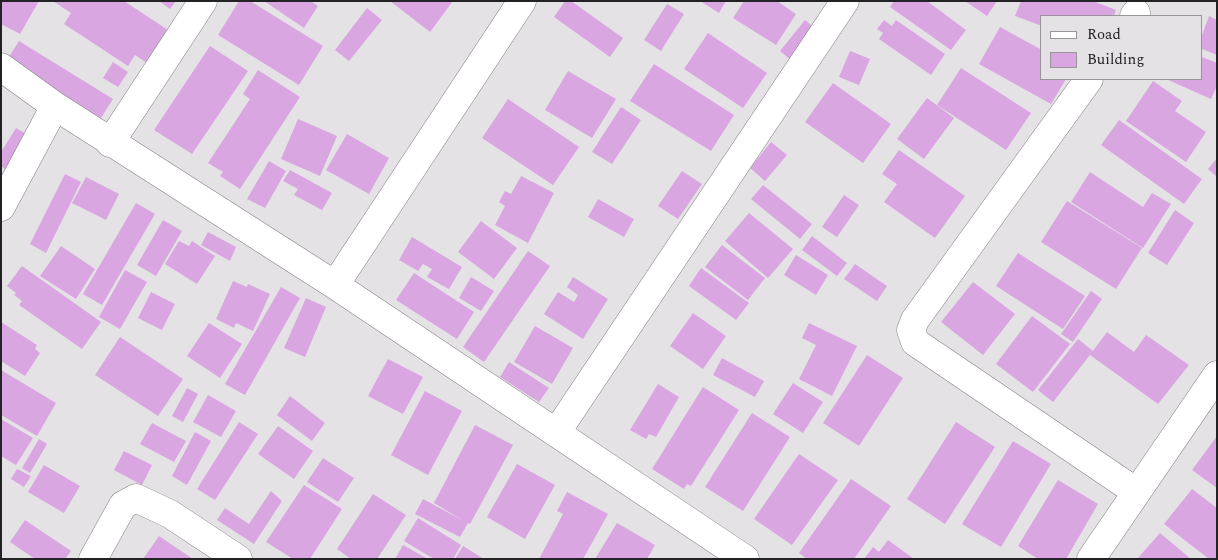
<!DOCTYPE html>
<html>
<head>
<meta charset="utf-8">
<style>
  body { margin:0 }
  #map { position:relative; width:1218px; height:560px; overflow:hidden; background:#e5e2e6; font-family:Spectral,serif }
  canvas { display:block }
  .frame { position:absolute; inset:0; border:2px solid #222123; pointer-events:none }
  .legend { position:absolute; left:1040px; top:15px; width:162px; height:65px; box-sizing:border-box; background:#e5e2e6; border:1px solid #979598; margin:0; padding:6px 9px; list-style:none; font-size:15px; color:#222123 }
  .legend li { display:flex; align-items:center; gap:10px; height:25px }
  .legend b { width:25px; border:1px solid #979598 }
</style>
</head>
<body>
<div id="map">
<canvas width="1218" height="560"></canvas>
<div class="frame"></div>
<ul class="legend">
<li><b style="height:6px;background:#fff"></b>Road</li>
<li><b style="height:14px;background:#d9a6e1"></b>Building</li>
</ul>
</div>
<script>
const g = document.querySelector('canvas').getContext('2d');
g.lineJoin = 'round';
function paint(path, color) { g.fillStyle = color; g.fill(path, 'evenodd'); }
function stroke(path, color, width, dash) { g.strokeStyle = color; g.lineWidth = width; g.lineCap = dash ? 'butt' : 'round'; g.setLineDash(dash || []); g.stroke(path); }
paint(new Path2D(`
  M1,1H39L20,34L1,24Z
  M53,1H124L168,30L147,63L135,55L128,66L64,24L71,13Z
  M159,1H176L170,9Z
  M239,1H250L323,46L299,85L218,35Z
  M264,1H311L318,6L304,28Z
  M390,1H453L430,32Z
  M565,1H571L623,38L610,57L554,17Z
  M700,1H726L719,13Z
  M744,1H777L796,14L776,45L733,18Z
  M894,1H927L966,30L951,50L890,7Z
  M965,1H997L987,16Z
  M1021,1H1093L1116,10L1114,16H1042V26L1015,16Z
  M667,4L684,14L661,51L644,40Z
  M367,8L382,20L349,61L335,50Z
  M1209,16L1217,20V55L1202,49V35Z
  M805,20L817,30L792,61L780,51Z
  M884,20L892,26L896,20L945,54L931,75L879,39L883,33L877,29Z
  M1000,27L1042,50V79H1066L1051,104L979,64Z
  M708,33L767,73L743,108L684,69Z
  M19,41L113,99L101,118L7,60Z
  M210,46L248,71L192,154L154,130Z
  M850,51L870,59L859,85L839,77Z
  M1202,57L1217,63V86L1211,99L1166,79H1202Z
  M113,62L128,72L118,87L103,78Z
  M654,64L734,115L711,151L630,101Z
  M961,68L1031,113L1006,150L937,105Z
  M258,70L300,97L240,189L220,176L223,172L208,163L250,99L243,94Z
  M568,71L616,99L592,138L545,110Z
  M1153,81L1182,101L1175,111L1206,132L1186,162L1126,121Z
  M833,83L891,124L863,163L805,122Z
  M927,98L954,118L924,159L897,139Z
  M508,99L579,147L553,185L482,138Z
  M621,107L641,120L612,164L592,152Z
  M298,119L337,136L320,176L281,159Z
  M1119,120L1202,179L1184,204L1101,145Z
  M16,128L28,135L6,170L1,166V152Z
  M347,134L389,158L369,194L326,170Z
  M771,142L787,155L765,181L750,168Z
  M899,150L965,196L935,238L884,202L897,184L882,174Z
  M1217,158V177L1208,169Z
  M269,161L286,171L265,208L247,199Z
  M290,170L332,193L322,210L294,195L298,189L283,181Z
  M682,171L702,184L678,219L658,206Z
  M1090,172L1143,207L1152,193L1171,204L1143,248L1071,202Z
  M65,174L81,182L46,253L30,244Z
  M521,176L554,193L528,243L495,225L505,206L499,202L505,191L511,194Z
  M86,177L119,194L106,220L72,203Z
  M763,185L812,224L800,239L751,199Z
  M844,195L859,205L837,237L822,227Z
  M598,199L634,219L624,237L588,217Z
  M1067,201L1142,248L1116,289L1041,242Z
  M136,203L155,214L102,305L83,294Z
  M1175,210L1194,223L1167,265L1148,253Z
  M749,213L793,249L768,278L725,241Z
  M163,220L182,231L156,276L137,265Z
  M481,221L517,248L494,279L458,252Z
  M208,232L236,247L230,261L201,245Z
  M812,236L847,263L837,276L802,250Z
  M412,237L462,267L449,289L427,277L432,269L423,264L418,271L399,260Z
  M179,241L189,246L192,241L215,256L197,284L165,264Z
  M722,245L765,278L748,300L705,267Z
  M61,246L95,269L76,299L40,276Z
  M528,251L550,266L484,362L463,347Z
  M1018,253L1085,296L1063,329L996,286Z
  M796,255L828,275L816,295L784,275Z
  M855,264L887,286L877,301L844,279Z
  M22,266L101,322L82,349L19,305L22,301L14,295L16,293L7,286Z
  M701,268L749,303L736,320L689,286Z
  M125,270L147,282L120,329L99,317Z
  M414,273L474,312L457,339L396,300Z
  M471,277L494,291L481,311L459,298Z
  M573,277L608,299L583,339L544,314L558,292L574,302L578,295L567,287Z
  M233,281L247,287L248,284L270,294L253,331L236,323L234,328L216,319Z
  M973,282L1015,314L983,355L941,322Z
  M281,287L300,298L245,395L225,384Z
  M1091,291L1102,299L1073,342L1061,334Z
  M151,292L175,304L162,330L138,318Z
  M306,298L326,307L305,357L284,348Z
  M693,313L726,336L703,369L670,346Z
  M1032,316L1070,344L1033,392L996,364Z
  M1,322L37,345L35,349L40,353L25,376L1,361Z
  M209,323L242,344L220,378L187,356Z
  M809,323L857,346L832,396L799,379L816,345L802,338Z
  M535,326L573,348L552,384L514,362Z
  M1107,332L1134,352L1146,335L1189,365L1158,404L1090,355L1053,402L1038,390L1078,339L1093,351Z
  M120,337L183,379L158,416L95,375Z
  M867,355L903,378L859,446L823,423Z
  M722,358L764,381L755,397L713,375Z
  M388,359L423,377L403,414L368,396Z
  M509,362L549,388L539,402L500,377Z
  M1,370L56,403L37,436L1,415Z
  M793,383L823,402L803,433L773,414Z
  M658,384L679,397L656,437L649,434L646,439L630,430Z
  M703,387L739,410L691,486L687,484L684,489L652,469Z
  M187,388L198,394L183,422L172,416Z
  M425,391L462,411L428,475L391,455Z
  M208,395L236,411L221,437L193,422Z
  M290,396L325,423L312,441L277,415Z
  M752,413L790,437L743,511L705,487Z
  M1,419L33,438L16,465L1,456Z
  M239,422L258,434L215,500L197,489Z
  M956,422L995,447L945,524L907,499Z
  M152,423L186,441L174,462L140,444Z
  M475,425L513,445L470,524L468,523L460,537L415,514L423,499L464,521L434,503Z
  M278,426L313,451L294,479L258,454Z
  M195,432L211,441L187,485L172,476Z
  M1217,436V488L1192,470Z
  M39,439L47,444L30,473L22,468Z
  M1013,441L1051,464L1001,547L962,524Z
  M124,451L152,465L142,485L114,470Z
  M799,454L838,480L792,545L754,519Z
  M323,458L354,478L338,502L307,482Z
  M517,464L555,485L525,539L487,517Z
  M44,465L80,486L64,513L28,492Z
  M17,469L31,476L24,487L11,479Z
  M851,479L891,506L854,559H807L799,553Z
  M1058,480L1098,504L1066,559H1038L1018,546Z
  M304,485L342,509L310,559H293L266,542Z
  M1192,489L1217,508V559H1209L1164,524Z
  M271,491L282,501L254,544L217,520L225,508L249,524Z
  M567,492L608,514L583,559H539L563,514L557,511Z
  M373,494L406,515L377,559H351L337,549Z
  M418,518L461,545L453,559H434L404,541Z
  M25,520L71,551L65,559H35L10,542Z
  M617,523L655,545L647,559H595Z
  M1160,533L1191,559H1137Z
  M159,536L193,559H143Z
  M888,540L914,559H864L873,547L879,552Z
  M403,545L428,559H395Z
  M463,546L484,559H455Z`), '#d9a6e1');
const minor = new Path2D(`
  M1134,16L1136,13
  M1,67L55,106L1,207
  M1089,79L915,320L911,330L915,342L1135,491
  M55,106L335,285L745,559
  M110,143L203,1
  M335,285L522,1
  M556,433L845,1
  M93,559L123,505L136,498L170,514L238,559
  M1091,559L1217,375`);
stroke(minor, '#837f83', 29);
stroke(minor, '#fff', 28);
</script>
</body>
</html>
